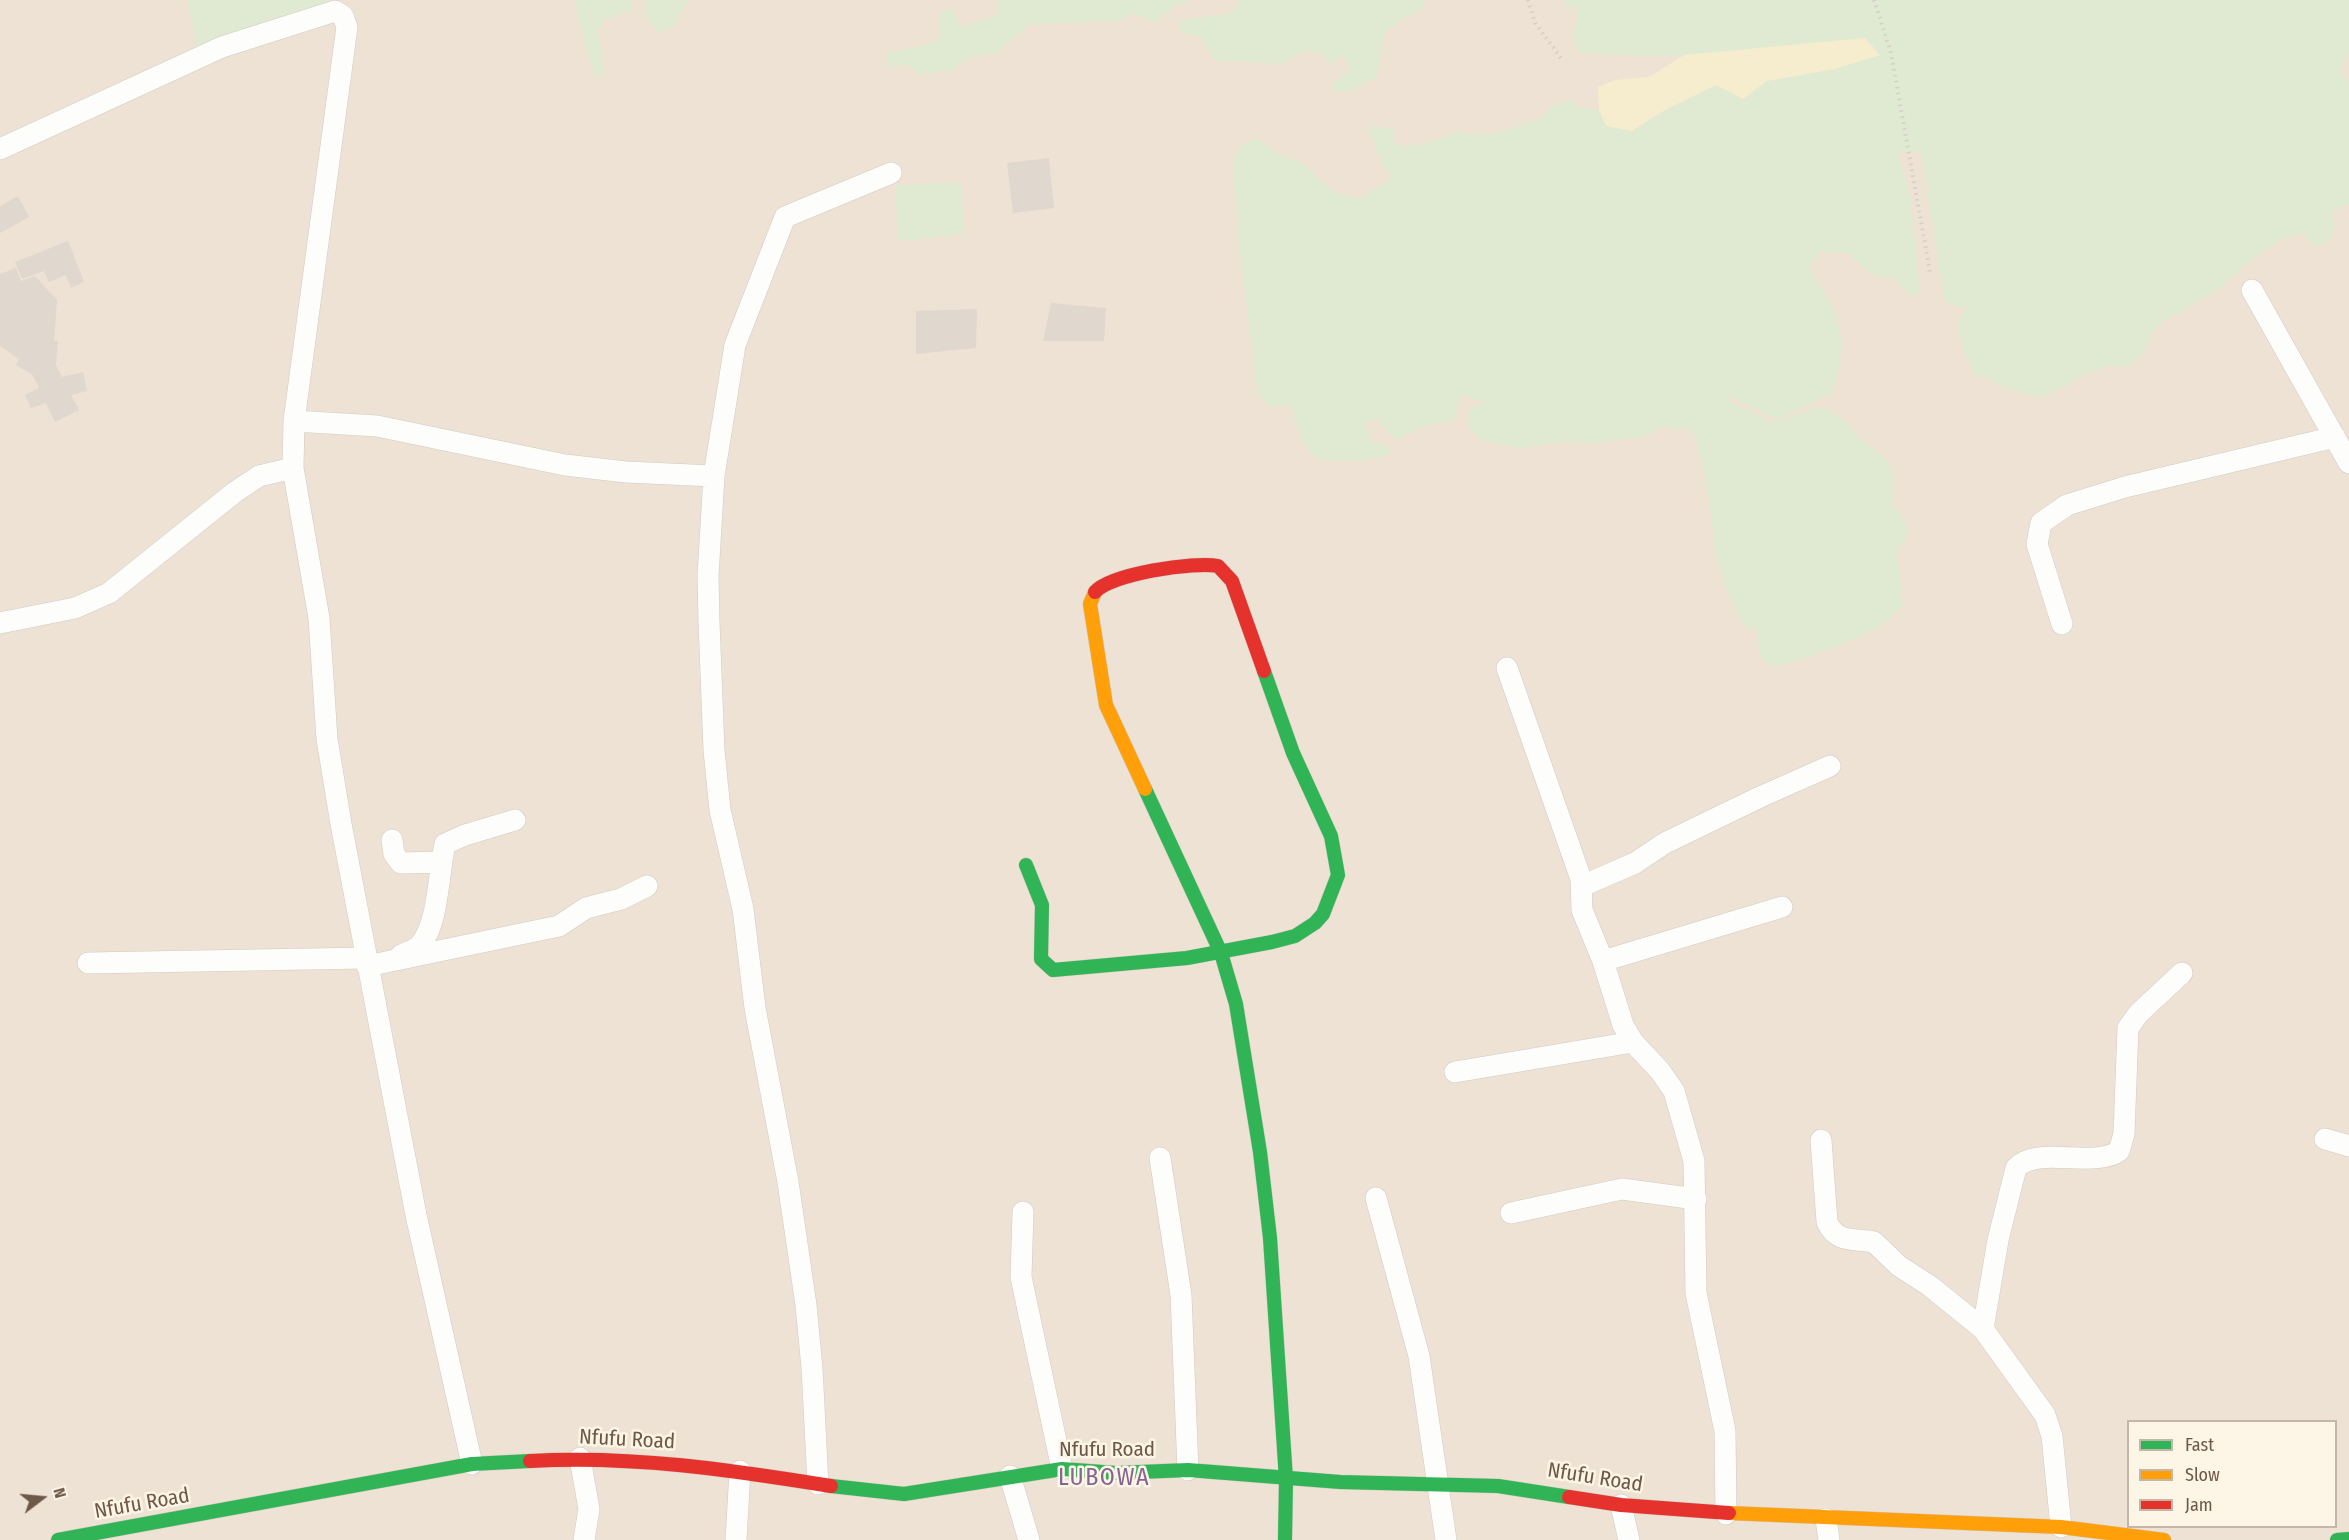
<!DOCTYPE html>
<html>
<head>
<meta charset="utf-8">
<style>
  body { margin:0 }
  #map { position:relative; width:2349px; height:1540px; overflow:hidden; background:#f4efe6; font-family:"Fira Sans Condensed",sans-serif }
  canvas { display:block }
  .legend { position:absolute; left:2127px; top:1420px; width:210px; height:108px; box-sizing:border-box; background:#fdf5e6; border:2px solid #c4b6a8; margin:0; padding:8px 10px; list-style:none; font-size:18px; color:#6e584a }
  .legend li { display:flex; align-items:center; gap:12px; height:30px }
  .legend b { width:30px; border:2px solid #c4b6a8 }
  .north { position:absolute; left:12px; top:1468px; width:60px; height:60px; -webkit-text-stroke:4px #fdf5e6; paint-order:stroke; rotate:74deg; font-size:16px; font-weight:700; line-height:24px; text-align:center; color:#6e584a }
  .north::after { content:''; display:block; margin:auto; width:21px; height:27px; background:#6e584a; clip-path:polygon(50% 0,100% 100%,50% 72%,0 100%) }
</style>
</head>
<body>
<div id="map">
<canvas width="2349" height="1540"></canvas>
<ul class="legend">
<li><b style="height:8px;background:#30b455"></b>Fast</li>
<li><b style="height:8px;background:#ff9f0a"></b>Slow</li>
<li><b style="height:8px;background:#e5322d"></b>Jam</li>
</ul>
<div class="north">N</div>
</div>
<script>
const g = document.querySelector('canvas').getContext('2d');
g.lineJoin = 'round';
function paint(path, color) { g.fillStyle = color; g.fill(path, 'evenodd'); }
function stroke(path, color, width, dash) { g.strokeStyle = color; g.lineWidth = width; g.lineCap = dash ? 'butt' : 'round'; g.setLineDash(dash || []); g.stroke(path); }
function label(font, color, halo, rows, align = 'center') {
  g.font = font + ' "Fira Sans Condensed",sans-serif'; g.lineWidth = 5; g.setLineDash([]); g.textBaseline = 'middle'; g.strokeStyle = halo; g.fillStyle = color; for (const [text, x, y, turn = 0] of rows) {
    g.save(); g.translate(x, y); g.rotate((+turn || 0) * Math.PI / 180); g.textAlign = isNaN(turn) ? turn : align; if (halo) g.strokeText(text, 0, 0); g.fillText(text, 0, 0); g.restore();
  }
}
paint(new Path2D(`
  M0,0H2349V1540H0ZM2128,1422H2336V1526H2128Z`), '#ede2d4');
paint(new Path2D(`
  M187,0H336L307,18L199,57Z
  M574,0H631L633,10L604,19L598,33L604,76H594Z
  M646,0H688L673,27L657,33L646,15Z
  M998,0H1192L1175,7L1155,23L1134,14L1117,21L1031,24L995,54L972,56L950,71L919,75L909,65L886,66L888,52L910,49L940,39V14L951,8L961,27L997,15Z
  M1238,0H1424V9L1402,19L1384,33L1377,77L1353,90L1334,93L1331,84L1350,70L1343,56L1332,64C1310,46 1306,47 1284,64L1214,60L1200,36L1181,33L1179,20L1233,13Z
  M1562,0H2349V53L2339,69L2349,83V205H2344L2332,213L2334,231L2328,242L2314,247L2303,233L2281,240L2254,258L2219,289L2155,327L2142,356L2128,366C2105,364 2086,373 2066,385C2060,388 2052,395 2045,396C2019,398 1997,381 1974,374L1963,349L1957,321L1967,309L1945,303L1921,152H1898L1911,198L1920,293L1909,295L1894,279L1872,275L1848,253L1819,252L1809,269C1843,317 1849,337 1832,393L1777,420L1726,395L1730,402L1774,423L1819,407L1835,413L1849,424L1855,434L1886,459L1893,471L1894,505L1907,525L1908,540L1897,549L1903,606C1893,611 1889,622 1879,627C1846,645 1808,658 1772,667L1760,656L1757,630L1745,627C1733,606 1722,582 1717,558C1710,515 1707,472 1693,430L1662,427L1642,437L1591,443L1564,441L1523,448L1483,441L1468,427L1470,407L1487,403L1460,395L1454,422H1437L1395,439L1377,419L1365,423L1370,440L1389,447L1392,455L1365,460H1318L1302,442L1290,405L1272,407L1258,396L1239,246L1233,161L1240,145L1258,139L1277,153L1301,162L1330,189L1359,200L1391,178L1381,162L1367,126L1393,128L1395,146L1423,145L1454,132L1488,135L1542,118L1556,103L1570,100L1579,107L1599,110L1606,126L1632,131L1665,110L1716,85L1743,99L1767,81L1795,74L1865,38C1771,52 1672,61 1578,52L1574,36L1578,10L1565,5Z
  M961,182L964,234L898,241L895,185Z`), '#e0ead2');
paint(new Path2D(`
  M1865,38L1880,55L1835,69L1767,81L1743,99L1716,85L1665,110L1632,131L1606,126L1599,110L1598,87L1615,80L1649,77L1684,55Z`), '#f6edcf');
paint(new Path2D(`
  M1049,158L1054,208L1013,213L1007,163Z
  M18,196L29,217L0,233V206Z
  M68,241L84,282L71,288L66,275L49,282L44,271L22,279L15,262Z
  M16,268L21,281L35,276L57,300L54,341H58L56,365L62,377L83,372L87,391L71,395L79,410L55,422L46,403L31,408L25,395L39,388L32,374L16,365L19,359L0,346V274Z
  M1051,303L1106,308L1104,341H1043Z
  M977,309L976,348L916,354V311Z`), '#e0d7cf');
const street = new Path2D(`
  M0,149L222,47L335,11L343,16L347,27L294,421L293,468L319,618L327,739L341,824L416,1215L472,1464
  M2252,290L2349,463
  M294,421L377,426L565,465L626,472L714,476
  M0,623L75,608L109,593L235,492L259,476L293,468
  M2062,624L2037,544L2041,523L2067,505L2125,487L2335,437
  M1507,668L1581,879L1582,910L1603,961L1623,1025L1633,1042L1660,1071L1674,1091L1694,1161L1696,1293L1725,1431L1726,1514
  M392,840L394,854L401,863L440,862
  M1582,886L1635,863L1665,843L1760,797L1830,766
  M401,955C406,953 414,950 418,947C439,927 438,873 445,844L465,835L515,820
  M1603,961L1782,907
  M88,963L365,958
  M367,966L559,926L586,908L621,899L647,886
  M1455,1072L1633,1042
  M2325,1139L2349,1146
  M1821,1140L1827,1222C1837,1244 1854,1238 1874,1242L1899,1266L1930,1286L1983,1329L2045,1415L2052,1436L2061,1527
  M1160,1158L1181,1295L1188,1470
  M1376,1198L1419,1356L1446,1540
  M1023,1212L1021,1277L1062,1469
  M1511,1213L1622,1189L1696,1199
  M1983,1329L1998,1240L2016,1168C2037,1145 2092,1169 2119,1151L2124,1134L2128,1028L2139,1013L2182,973
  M580,1458L589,1509L584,1540
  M1010,1476L1029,1540
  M818,1484L812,1368L806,1305L788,1182L755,1008L743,909L720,810L714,750L709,622L708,576L714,476L735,345L785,217L891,173
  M1621,1505L1629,1540
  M1826,1519L1829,1540
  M736,1540L740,1471`);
const fast = new Path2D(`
  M1145,789L1221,953L1236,1004L1260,1152L1270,1238L1286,1479L1285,1540
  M1026,865L1042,905L1041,959L1053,970L1187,958L1272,942L1295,936L1315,923L1323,914L1338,875L1331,836L1293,753L1264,671
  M831,1486L904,1494L1062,1469L1116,1473L1188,1470L1340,1482L1498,1486L1569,1497
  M58,1540L472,1464L530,1461
  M2337,1540L2349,1539`);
const slow = new Path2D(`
  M1095,592L1090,604L1106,705L1145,789
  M1729,1513L2061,1527L2164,1540`);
const jam = new Path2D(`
  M1095,592C1110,574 1195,561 1218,566L1232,581L1264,671
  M530,1461C632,1455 731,1470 831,1486
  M1569,1497L1621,1505L1729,1513`);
stroke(street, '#d2cac2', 22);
stroke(fast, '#d3cbc3', 15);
stroke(slow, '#d3cbc3', 15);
stroke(jam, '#d3cbc3', 15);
stroke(new Path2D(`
  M1528,0L1535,23L1561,58
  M1874,0L1891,53L1930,272`), '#d5cfc9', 4, [1.5, 4.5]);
stroke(street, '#fdfdfb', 21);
stroke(fast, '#30b455', 14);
stroke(slow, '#ff9f0a', 14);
stroke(jam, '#e5322d', 14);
label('21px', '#6e584a', '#fdf5e6', [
  ["Nfufu Road",627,1440,3],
  ["Nfufu Road",1107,1450],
  ["Nfufu Road",1595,1478,9],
  ["Nfufu Road",142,1504,-10]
]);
g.letterSpacing = '1.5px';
label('24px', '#846692', '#fdf5e6', [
  ["LUBOWA",1104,1478]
]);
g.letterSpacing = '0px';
</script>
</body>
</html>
